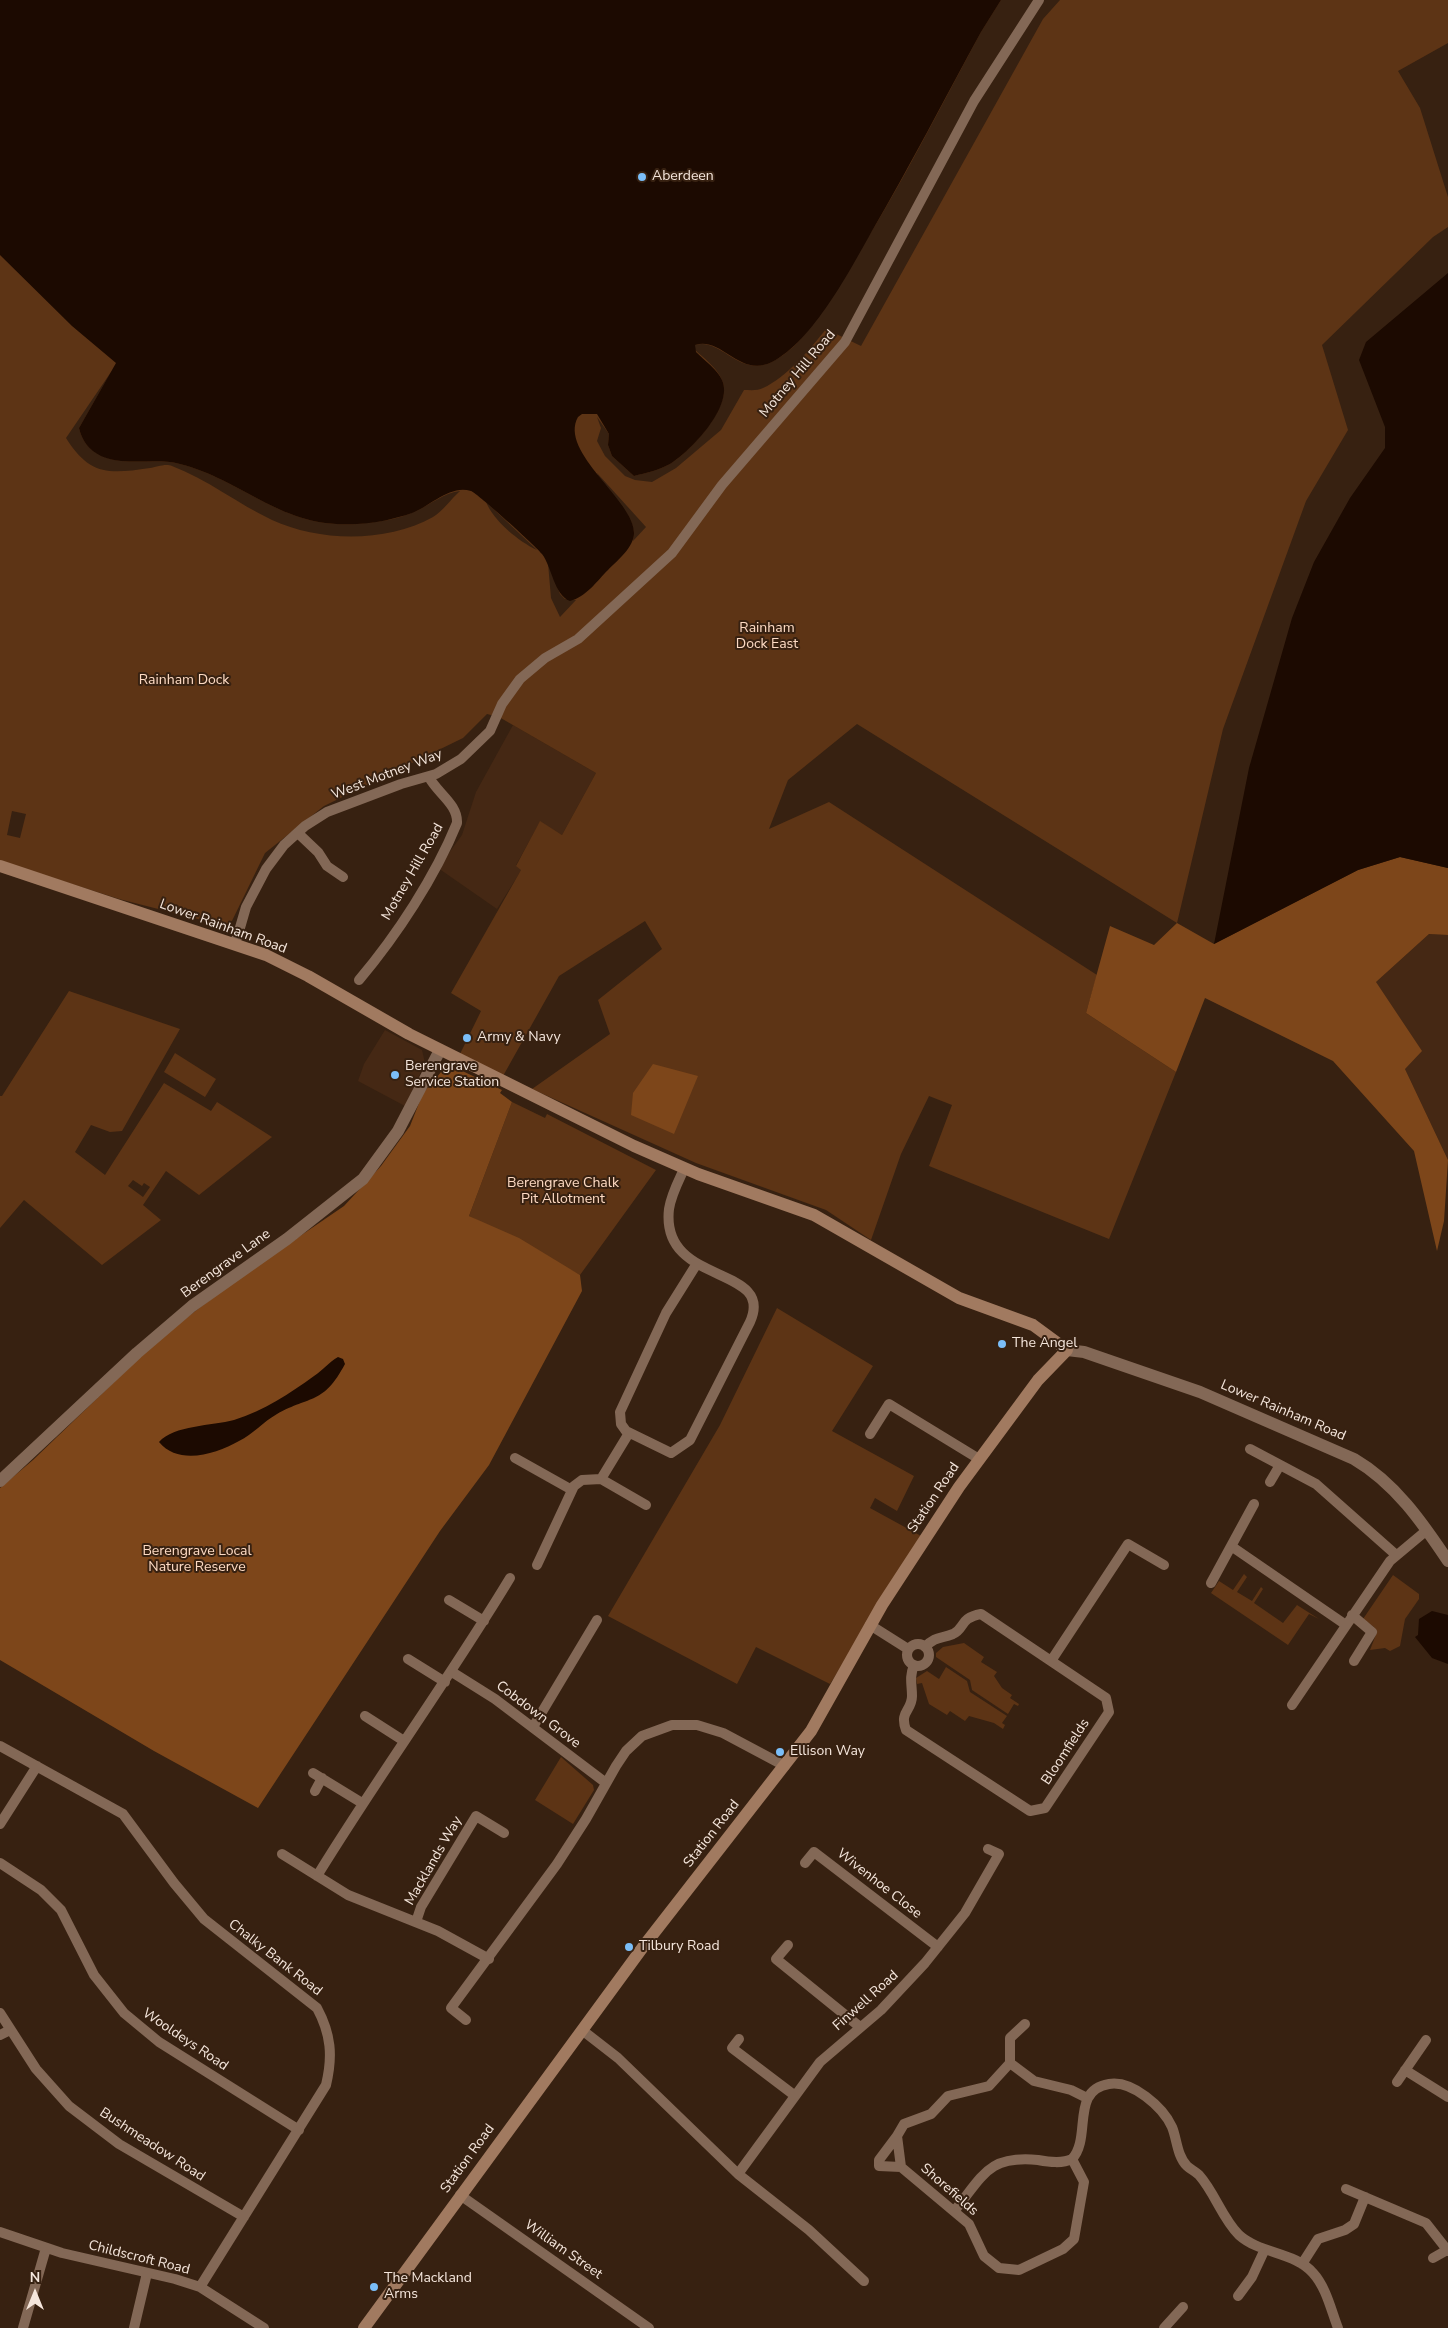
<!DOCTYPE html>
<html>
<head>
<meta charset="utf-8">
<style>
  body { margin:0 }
  #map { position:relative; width:1448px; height:2328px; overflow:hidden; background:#372111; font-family:"Nunito Sans",sans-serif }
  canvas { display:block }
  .north { position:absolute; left:10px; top:2268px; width:50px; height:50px; -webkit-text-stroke:4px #372111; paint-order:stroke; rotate:0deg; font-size:14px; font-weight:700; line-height:20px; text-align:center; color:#f5e6dc }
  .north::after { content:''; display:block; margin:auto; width:18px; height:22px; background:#f5e6dc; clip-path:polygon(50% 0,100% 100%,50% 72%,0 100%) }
</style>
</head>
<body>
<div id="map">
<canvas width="1448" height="2328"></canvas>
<div class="north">N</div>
</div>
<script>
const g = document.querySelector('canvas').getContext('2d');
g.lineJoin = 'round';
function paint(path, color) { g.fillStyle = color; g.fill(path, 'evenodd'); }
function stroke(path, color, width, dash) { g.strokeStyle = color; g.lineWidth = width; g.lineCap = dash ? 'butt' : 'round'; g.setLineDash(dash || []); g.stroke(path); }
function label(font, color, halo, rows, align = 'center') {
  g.font = font + ' "Nunito Sans",sans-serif'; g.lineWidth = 4; g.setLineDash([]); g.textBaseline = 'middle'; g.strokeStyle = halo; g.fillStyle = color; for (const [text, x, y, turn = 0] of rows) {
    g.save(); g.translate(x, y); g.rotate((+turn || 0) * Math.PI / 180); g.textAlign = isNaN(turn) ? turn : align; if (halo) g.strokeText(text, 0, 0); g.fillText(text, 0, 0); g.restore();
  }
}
paint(new Path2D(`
  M513,725L596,773L562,835L540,822L516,865L522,869L497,909L438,868L462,835L476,792Z
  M1429,934L1448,935V1160L1405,1069L1376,982Z
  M385,1030L422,1050L425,1063L405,1106L358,1081L364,1064Z`), '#452814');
paint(new Path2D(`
  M0,0H1001L981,32C935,117 892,204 838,285C820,313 803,346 772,362C739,378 721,337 695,345L694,349C704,358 717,368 722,380C734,405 690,452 670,464C659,470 646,473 634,476L612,456L608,445L609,434L597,417L601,428L597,441L605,456L625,476L635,480L652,482L676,468L721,430L744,390C750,390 758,391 763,388C786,378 811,348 826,329L861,346L1043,19L1060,0H1448V43L1398,71L1420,108L1448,197V227L1433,237L1322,345L1348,430L1306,501L1223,729L1177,923L857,724L788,780L769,829L829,802L1097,975L1086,1013L1176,1072L1109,1239L929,1166L952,1105L929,1096L901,1154L871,1240L826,1210L696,1163L532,1089L610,1034L598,1000L662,949L645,921L559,976L503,1076L460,1054L481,1011L451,993L521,870L516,866L540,821L562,835L596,773L499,717L487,714L463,738L324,806L265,853L229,927L119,899L0,861ZM111,372L79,428C82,441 89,450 102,456C125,467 155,457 180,464C246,481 281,529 357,524C376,522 398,520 416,511C430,505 445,492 460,491C451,499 443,511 433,517C386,543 320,542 272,520C238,504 207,479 172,466C166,463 156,467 150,468C109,474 90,476 66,438ZM597,473L646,527L633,541C639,511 605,497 597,473ZM486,502L537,550C518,541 494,521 486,502ZM548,563L560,594L565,599L576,600L560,617L551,598ZM12,811L26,814L20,838L7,835Z
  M69,991L180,1029L122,1131L110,1132L91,1125L75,1152L105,1175L164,1083L211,1111L217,1102L272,1137L199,1195L166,1171L143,1205L161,1220L102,1265L24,1200L0,1228V1096H2ZM133,1180L142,1186L144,1183L150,1187L143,1197L128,1186Z
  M175,1053L216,1079L205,1097L164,1072Z
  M512,1102L545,1118L547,1114L656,1170L580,1275L469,1216Z
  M777,1308L873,1366L832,1431L914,1476L897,1511L875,1498L870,1508L923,1537L830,1684L756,1647L737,1684L608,1616L720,1425Z
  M1244,1574L1247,1577L1237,1592L1252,1601L1261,1587L1263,1589L1254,1603L1283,1623L1297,1605L1319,1619L1309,1614L1288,1645L1211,1593L1219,1581L1233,1590Z
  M1393,1575L1419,1594V1599L1405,1619L1400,1646L1390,1651L1385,1648L1370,1650L1377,1632L1374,1627L1363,1619Z
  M964,1643L984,1657L981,1662L997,1672L994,1676L1002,1688L1012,1695L1010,1698L1019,1704L1018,1706L1014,1704L1008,1714L972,1690L970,1680L936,1657V1653L943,1647Z
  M946,1667L967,1681L970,1692L1007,1716L1002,1723L1005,1725L1003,1729L994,1723L969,1716L965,1721L950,1711L947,1715L929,1704L922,1683L917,1684L916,1678L927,1671L939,1679Z
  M561,1757L593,1785L594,1790L573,1824L535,1800Z`), '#5d3415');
paint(new Path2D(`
  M1400,857L1448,868V935L1429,934L1376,982L1422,1051L1405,1069L1448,1160L1444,1221L1437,1251L1414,1151L1333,1061L1205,998L1176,1072L1086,1013L1110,926L1154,945L1177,923L1214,944L1358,870Z
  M448,1064L502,1090L500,1093L512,1102L469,1216L519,1238L580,1275L582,1291L489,1465L440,1531L258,1808L154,1751L0,1660V1488L33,1460L161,1337L243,1275L344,1206L381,1166L410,1126L423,1093Z
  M653,1064L698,1076L674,1134L631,1115L633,1093Z`), '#7d461a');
paint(new Path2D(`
  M0,0H1001L981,32C945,98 910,166 872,231C850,270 813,341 772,362C739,378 722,336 695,345L696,352C705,361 717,369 722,380C734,406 691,451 670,464C659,470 646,473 634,476L612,456L608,445L609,434L597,414H582L578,417C558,452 635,501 634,533C634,547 618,560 608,570C597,581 586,597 570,601C554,595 552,567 542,554C537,547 477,493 471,491C451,484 430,506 412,513C395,519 376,523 357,524C281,529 246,481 180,464C155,457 125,467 101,456C89,450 82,441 79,428L116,363L72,326L0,255Z
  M1448,273V868L1400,857L1358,870L1214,944L1249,768L1292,618L1314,562L1350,498L1385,448V427L1359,360L1366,342Z
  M338,1357L343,1359L345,1364C323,1405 311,1395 277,1414C263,1422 253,1434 239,1441C216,1454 179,1466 159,1442C174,1425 212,1426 234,1420C265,1410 289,1394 314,1376C323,1370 329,1362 338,1357Z
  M1432,1611L1448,1615V1664L1432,1658L1415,1637L1418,1635L1419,1619Z`), '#1c0a01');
stroke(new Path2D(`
  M298,833L318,852L327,866L343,877
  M232,944L237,938L246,907L266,869L284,845L305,826L327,812L401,784L436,774L461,759L490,731L502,704L520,679L545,658L578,639L672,553L722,485L845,342L974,101L1039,0
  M359,980C397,935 435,877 457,823C458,804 437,793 429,777
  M684,1169C678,1182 671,1195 669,1209C660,1287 776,1264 750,1322L690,1440L671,1453L626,1431L621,1424L620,1412L666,1313L696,1265
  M870,1434L889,1404L979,1459
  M1250,1449L1316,1484L1395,1554
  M515,1458L572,1490
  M601,1479L646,1505
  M1270,1482L1280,1465
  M1231,1546L1346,1625
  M537,1565L574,1486L582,1480L601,1479L629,1433
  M1211,1583L1254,1504
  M449,1600L484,1621
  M1352,1615L1372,1632L1354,1661
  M870,1625L908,1649
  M907 1655a11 11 0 1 1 22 0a11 11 0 1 1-22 0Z
  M408,1659L445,1682
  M1051,1661L1128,1544L1164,1565
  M914,1665C909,1678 912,1684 912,1696C912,1711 899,1711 906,1730L1030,1811L1045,1808L1109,1712L1106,1698L981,1614C959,1618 965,1629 953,1634C940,1639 936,1636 925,1647
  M452,1672L495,1699L606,1783
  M1292,1705L1390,1561L1427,1530
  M365,1716L404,1741
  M533,1727L597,1620
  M0,1746L123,1814L174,1883L204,1919L317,2008C331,2034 333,2056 326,2085L200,2287
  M313,1773L362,1803
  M315,1791L322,1778
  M0,1824L37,1766
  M282,1854L348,1895L438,1931L489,1959
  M0,1863L41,1890L61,1910L94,1975L124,2013L159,2042L299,2130
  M805,1863L814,1852L938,1947
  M317,1876C379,1775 449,1679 510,1578
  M416,1922L421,1907L476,1816L504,1833
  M788,1945L776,1959L860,2027
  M0,2013L36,2069L69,2106L119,2144L244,2217
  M466,2020L451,2008L557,1864L586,1819L616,1766L626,1751L642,1736L672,1725H697L723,1733L785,1766
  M582,2030L618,2058L738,2174L809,2230L864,2281
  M0,2035L10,2030
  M739,2039L732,2048L794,2095
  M1010,2063V2038L1025,2024
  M1405,2070L1448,2097
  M1397,2082L1426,2040
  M897,2136L879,2160V2166L901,2167
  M1072,2159L1084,2182L1074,2239L1063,2249L1019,2270L999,2268L984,2256L969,2224L901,2167L897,2136L904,2124L931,2114L948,2096L989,2086L1010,2063L1034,2081L1071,2090L1087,2098
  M738,2174L820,2062L881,2010L925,1963L965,1913L999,1854L988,1849
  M1346,2189L1426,2223L1448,2251
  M460,2195L649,2328
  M955,2210C983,2176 988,2155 1038,2160C1049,2162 1062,2164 1072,2159C1092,2138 1070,2090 1109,2084C1132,2080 1163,2107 1172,2127C1177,2139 1177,2156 1187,2166C1190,2169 1195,2171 1199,2175C1215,2193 1222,2218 1239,2235C1260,2254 1295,2252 1313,2273C1326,2287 1331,2310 1338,2328
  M0,2232L62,2253L175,2279L200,2287L264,2328
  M1433,2258L1447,2250
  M1302,2264L1318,2239L1345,2230L1354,2224L1365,2197
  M1238,2296L1252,2277L1265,2249
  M23,2328L46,2248
  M134,2328L147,2273
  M1164,2328L1183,2307`), '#836856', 10);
stroke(new Path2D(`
  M1067,1350L1084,1352L1200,1392L1354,1459C1395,1483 1422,1522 1448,1561
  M0,1481L137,1353L192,1306L287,1239L363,1179L398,1131L440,1050`), '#836856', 12);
stroke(new Path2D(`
  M0,866L266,955L308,976L409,1034L634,1146L698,1174L814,1215L959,1298L1033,1325L1067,1350L1038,1380L959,1487L882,1605L811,1731L643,1947L364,2328`), '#a17a60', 12);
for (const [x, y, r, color] of [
  [642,177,5,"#7bbef8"],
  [467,1038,5,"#7bbef8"],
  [395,1075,5,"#7bbef8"],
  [1002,1344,5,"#7bbef8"],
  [780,1752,5,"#7bbef8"],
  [629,1947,5,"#7bbef8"],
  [374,2287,5,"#7bbef8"]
]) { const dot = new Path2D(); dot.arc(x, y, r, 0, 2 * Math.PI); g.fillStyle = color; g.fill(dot); stroke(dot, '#372111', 2); }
label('14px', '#f5e6dc', '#372111', [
  ["Aberdeen",652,177],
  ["Army & Navy",477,1038],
  ["Berengrave",405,1067],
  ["Service Station",405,1083],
  ["The Angel",1012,1344],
  ["Ellison Way",790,1752],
  ["Tilbury Road",639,1947],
  ["The Mackland",384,2279],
  ["Arms",384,2295]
], 'left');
label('14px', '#f5e6dc', '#372111', [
  ["Motney Hill Road",798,374,-50],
  ["West Motney Way",387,775,-21],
  ["Motney Hill Road",413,872,-60],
  ["Lower Rainham Road",223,927,20],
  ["Berengrave Lane",226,1264,-36],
  ["Lower Rainham Road",1283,1411,23],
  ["Station Road",934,1498,-56],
  ["Cobdown Grove",538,1715,37],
  ["Bloomfields",1066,1752,-57],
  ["Station Road",712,1834,-52],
  ["Macklands Way",434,1861,-60],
  ["Wivenhoe Close",879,1884,38],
  ["Chalky Bank Road",275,1958,38],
  ["Finwell Road",866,2001,-42],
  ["Wooldeys Road",185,2040,34],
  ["Bushmeadow Road",152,2145,33],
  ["Station Road",468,2159,-54],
  ["Shorefields",949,2190,41],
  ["William Street",563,2250,35],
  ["Childscroft Road",139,2258,14]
]);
label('14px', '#fddac3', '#372111', [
  ["Rainham",767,629],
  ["Dock East",767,645],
  ["Rainham Dock",184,681],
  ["Berengrave Chalk",563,1184],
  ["Pit Allotment",563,1200],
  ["Berengrave Local",197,1552],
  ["Nature Reserve",197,1568]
]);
</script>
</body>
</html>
